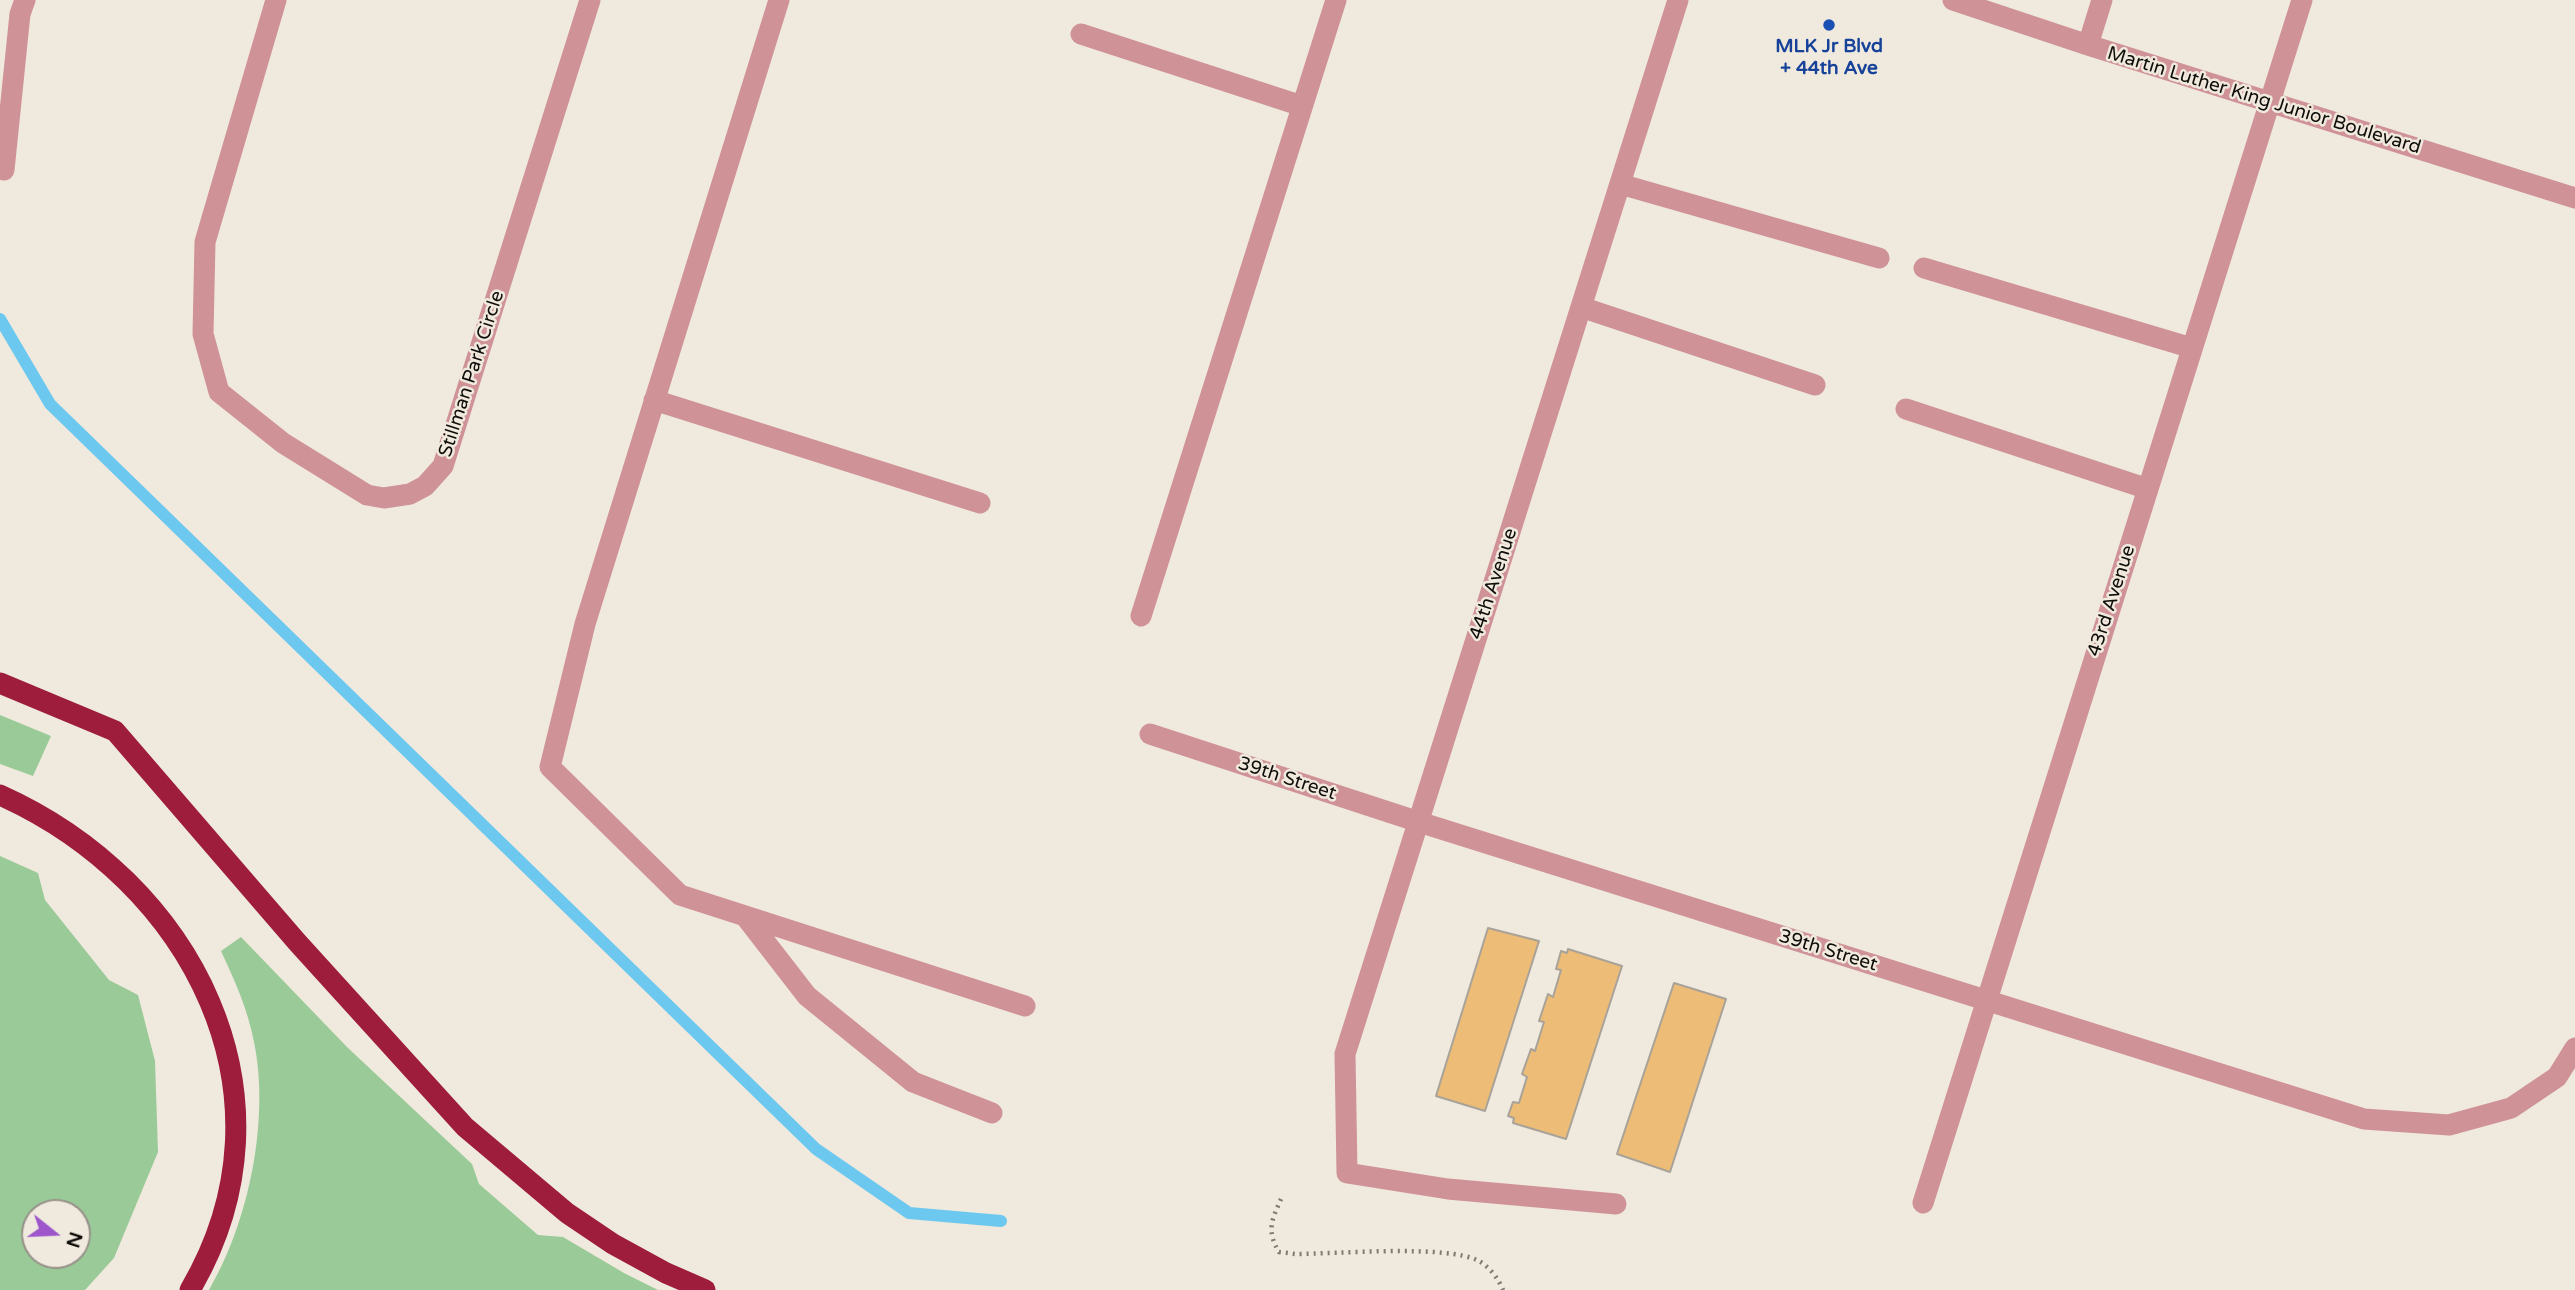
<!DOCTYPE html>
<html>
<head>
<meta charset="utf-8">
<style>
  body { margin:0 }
  #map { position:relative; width:2575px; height:1290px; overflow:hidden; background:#f0e9de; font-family:"Varela Round",sans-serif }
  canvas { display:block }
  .north { position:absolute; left:21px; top:1199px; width:70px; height:70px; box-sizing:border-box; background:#f0e9de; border:2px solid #969189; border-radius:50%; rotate:108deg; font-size:19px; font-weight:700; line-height:28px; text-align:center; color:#0f0d09 }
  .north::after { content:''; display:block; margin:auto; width:24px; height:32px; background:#9d57cb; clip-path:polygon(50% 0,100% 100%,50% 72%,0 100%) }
</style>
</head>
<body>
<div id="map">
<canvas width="2575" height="1290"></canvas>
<div class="north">N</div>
</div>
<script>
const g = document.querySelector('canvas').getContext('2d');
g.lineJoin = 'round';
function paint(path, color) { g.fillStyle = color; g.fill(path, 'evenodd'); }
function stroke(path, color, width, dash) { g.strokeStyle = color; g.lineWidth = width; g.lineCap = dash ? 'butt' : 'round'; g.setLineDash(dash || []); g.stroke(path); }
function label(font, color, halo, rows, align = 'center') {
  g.font = font + ' "Varela Round",sans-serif'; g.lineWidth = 5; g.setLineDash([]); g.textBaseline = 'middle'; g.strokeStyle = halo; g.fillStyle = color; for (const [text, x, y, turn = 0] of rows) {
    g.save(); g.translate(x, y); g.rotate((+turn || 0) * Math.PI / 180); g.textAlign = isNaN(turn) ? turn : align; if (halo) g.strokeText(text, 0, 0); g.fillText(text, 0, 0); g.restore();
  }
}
paint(new Path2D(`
  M0,715L51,736L33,776L0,764Z
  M0,856L38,873L45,900L109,980L138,995L155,1061L158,1152L114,1258L85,1290H0ZM35,1213H77V1255H35Z
  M241,937L348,1048L472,1164L479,1184L538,1235L563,1237L624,1273L658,1290H209C249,1222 270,1119 254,1042C248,1010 235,981 221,951Z`), '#9aca97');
stroke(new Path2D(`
  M0,319L50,404L816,1149L909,1213L1001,1221`), '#6cc8ef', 12);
const building = new Path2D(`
  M1488,928L1539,941L1485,1111L1436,1096Z
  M1568,949L1622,966L1566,1139L1513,1123L1514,1118L1508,1116L1513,1102L1519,1103L1527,1077L1522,1074L1531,1049L1535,1051L1544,1022L1539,1021L1548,994L1553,997L1561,970L1556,969L1561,951L1567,953Z
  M1674,983L1726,999L1670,1172L1617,1154Z`);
paint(building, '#edbd77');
stroke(building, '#a9a298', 2);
stroke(new Path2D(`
  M1281,1199C1272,1220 1266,1230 1279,1252L1295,1254C1336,1254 1447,1244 1479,1261C1490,1267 1499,1280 1503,1290`), '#7f7b73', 4.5, [2, 5]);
stroke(new Path2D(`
  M276,0L205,242L203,334L219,392L283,443L367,495L384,498L410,494L425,486L443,466L590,0
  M779,0L585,624L550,767L680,895L1025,1006
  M1953,0L2088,45L2575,198
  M1081,34L1302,106
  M2088,45L2102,0
  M4,170L20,14L25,0
  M1620,184L1879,258
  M1924,268L2192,348
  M1581,307L1815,385
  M654,400L980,503
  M1906,409L2148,489
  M1141,616L1336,0
  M1150,734L1419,822L2364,1119L2449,1125L2511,1108L2557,1077L2575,1048
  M745,916L807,996L913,1082L992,1113
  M1923,1203L2302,0
  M1616,1204L1448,1189L1347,1173L1345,1054L1678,0`), '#cf9297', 21);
stroke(new Path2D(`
  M0,683L115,731L297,942L465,1127L567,1213L613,1244L666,1273L705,1290
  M0,795C192,881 304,1096 190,1290`), '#9e1c3c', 21);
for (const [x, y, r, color] of [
  [1829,25,7,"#1a4fb4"]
]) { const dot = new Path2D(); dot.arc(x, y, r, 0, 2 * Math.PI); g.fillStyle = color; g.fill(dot); stroke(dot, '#f0e9de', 2.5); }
label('bold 19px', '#164399', '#f0e9de', [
  ["MLK Jr Blvd",1829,47],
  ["+ 44th Ave",1829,69]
]);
label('19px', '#0f0d09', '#f0e9de', [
  ["Martin Luther King Junior Boulevard",2264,101,17],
  ["Stillman Park Circle",472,374,-72],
  ["44th Avenue",1494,584,-72],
  ["43rd Avenue",2112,601,-72],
  ["39th Street",1287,779,18],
  ["39th Street",1828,951,17]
]);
</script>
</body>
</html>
